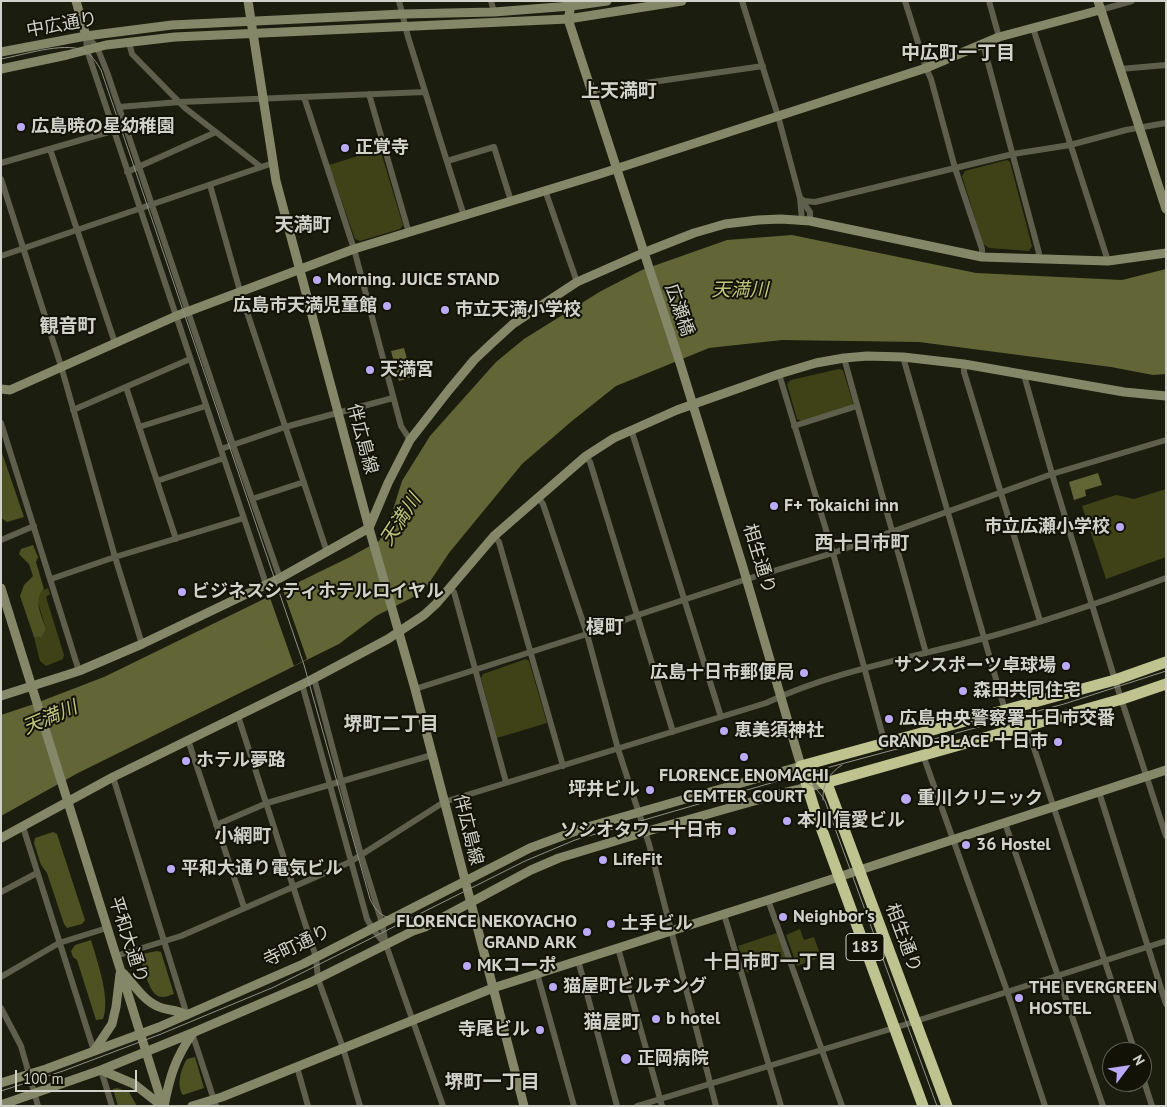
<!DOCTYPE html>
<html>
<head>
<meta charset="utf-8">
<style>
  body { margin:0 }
  #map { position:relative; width:1167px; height:1107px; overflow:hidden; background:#1b1d0e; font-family:"PT Sans",sans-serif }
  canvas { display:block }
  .frame { position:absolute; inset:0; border:2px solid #d1d2c9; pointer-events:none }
  .north { position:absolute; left:1102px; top:1042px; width:50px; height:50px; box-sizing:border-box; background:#121306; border:1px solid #5e5f54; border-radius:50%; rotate:59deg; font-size:14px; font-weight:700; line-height:20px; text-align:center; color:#d1d2c9 }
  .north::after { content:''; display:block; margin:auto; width:18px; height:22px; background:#baaaf7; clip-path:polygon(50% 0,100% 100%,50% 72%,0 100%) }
  .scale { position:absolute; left:15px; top:1070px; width:122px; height:22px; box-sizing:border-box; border:2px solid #d1d2c9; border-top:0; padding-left:6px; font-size:15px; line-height:18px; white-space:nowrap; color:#d1d2c9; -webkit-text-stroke:4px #121306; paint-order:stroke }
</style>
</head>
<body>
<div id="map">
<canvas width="1167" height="1107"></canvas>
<div class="frame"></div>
<div class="north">N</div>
<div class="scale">100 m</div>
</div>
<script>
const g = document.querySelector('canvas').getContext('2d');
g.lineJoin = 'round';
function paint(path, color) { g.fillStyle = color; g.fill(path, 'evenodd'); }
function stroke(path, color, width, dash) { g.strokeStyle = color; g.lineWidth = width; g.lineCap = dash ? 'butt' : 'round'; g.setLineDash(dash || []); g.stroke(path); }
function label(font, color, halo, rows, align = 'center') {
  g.font = font + ' "PT Sans","Noto Sans JP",sans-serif'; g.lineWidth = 4; g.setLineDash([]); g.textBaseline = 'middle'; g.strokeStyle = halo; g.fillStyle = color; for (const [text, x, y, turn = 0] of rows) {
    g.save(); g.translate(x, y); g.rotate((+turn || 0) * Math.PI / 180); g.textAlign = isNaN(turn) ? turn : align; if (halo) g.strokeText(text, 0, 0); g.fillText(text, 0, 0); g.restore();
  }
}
paint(new Path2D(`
  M380,149L403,225L400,229L360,241L355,239L329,165Z
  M1007,160L1010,162L1032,246L1029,251L989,248L983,244L962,176L965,171Z
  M839,369L843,370L853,403L852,406L801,421L797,419L787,384L791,380Z
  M1166,489V557L1106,579L1082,506L1116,495L1134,499Z
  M48,588L50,594L46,597L64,655L63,659L46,666L40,661L34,637H42L46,629L37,599L40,592Z
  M526,659L529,661L547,723L497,738L481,678L483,674Z
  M800,929L804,940L814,937L821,957L797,966L786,935Z
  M777,933L787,960L747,973L738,946Z`), '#3f4217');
paint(new Path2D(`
  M1,450L24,517L7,522L1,518Z
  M33,545L38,557L36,562L44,589C32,599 42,616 46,629L42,637H34L20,596L24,585L33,576L29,564L19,554L21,549Z
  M53,832L57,834L85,920L82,924L67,928L64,924L47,873L41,865L34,843L35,838Z
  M91,940C97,961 111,999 103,1019L96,1020L77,960L73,957L71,951L75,945Z
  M157,951L161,952L174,994C170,995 163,999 158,996C149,992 143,967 140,957L142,954Z
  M195,1057L204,1088L183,1095C176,1086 181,1068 187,1059Z
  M117,1088L129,1092L137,1106H118L113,1089Z`), '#4e5222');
paint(new Path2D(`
  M792,235L976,273L1122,280L1166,269V374L1153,375L1111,367L919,342L782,340L709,348L616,386L572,421L522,464L449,553L423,592L376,616L339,644L78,773L1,816V715L31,705L104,677L350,557L379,541L388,526L402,481L430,436L496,362L524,339L601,291L642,270L727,240Z
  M404,348L412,377L399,381L391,351Z
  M1098,473L1102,485L1085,490L1086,496L1074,500L1069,482Z`), '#626637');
paint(new Path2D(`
  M282,588L307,659L294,666L269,595Z`), '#1b1d0e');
stroke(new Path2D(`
  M399,1L408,37L464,216
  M491,1L494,12
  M742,1L778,116L800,198L802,220
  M905,1L926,68L931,79L955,168L982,249V257
  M989,1L999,37
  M1100,10L1132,1
  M1033,28L1108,261
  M86,36L87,50L266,584
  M86,36L97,47L107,72L233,445L280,578
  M129,42L132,54L185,108L261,167
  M983,44L1039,253L1037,259
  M1120,69L1166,65
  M590,91L763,66
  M369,94L409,233
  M304,97L354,249L401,426L410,440
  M119,107L180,102L425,92
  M50,149L115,343
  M447,161L494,147L511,201
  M1,163L126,127
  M127,172L216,132
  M1,179L61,366L115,557L142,644
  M210,185L240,291L327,552
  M545,190L577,282
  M800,198L804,201L815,202L1013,154L1070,145L1126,130L1166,123
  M802,201L810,212V221
  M1,256L273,163
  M903,357L1011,731
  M844,358L926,653
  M964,364V372L1040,621
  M779,374L833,553L885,744
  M1024,375L1052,474L1115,680L1166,836
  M126,387L176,539
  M73,410L190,359
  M1,423L79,671
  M794,426L857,406
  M139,427L206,406
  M631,429L721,717
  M221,449L285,427L393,398
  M586,456L590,462L673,732
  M157,481L224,458
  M538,497L543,504L587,634L618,749L649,844L716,1106
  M252,499L304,482
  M494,536L499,542L563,766
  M1,540L34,526
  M51,579L115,557L244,518
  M449,588L454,592L506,782
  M314,678L361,855L382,923L386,945L443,1106
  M302,684L367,919L372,928L385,944
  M415,689L587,634L638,615L747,579L833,553L1052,474L1166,440
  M1020,706L1135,1052
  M238,716L312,945L316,957L318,979L343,1048L360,1106
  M188,740L244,907
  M923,755L1007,991L1045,1106
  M113,777L187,1015
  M1099,792L1166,1004
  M1005,823L1103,1106
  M216,825L267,803L432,755
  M23,827L94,1051
  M1,892L37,873
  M768,900L842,1106
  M724,914L781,1106
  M618,948L662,1106
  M116,956L181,936L350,862L444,802L766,703C834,671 910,658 981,639C1044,622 1105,601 1166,578
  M578,960L617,1106
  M537,973L574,1106
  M1,977L59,943L107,928
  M1,1008L21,1046L38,1106
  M192,1033L216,1106
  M297,1067L308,1106
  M101,1070L112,1106
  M1142,1075L1152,1106
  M637,1106L907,1024L1166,941`), '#5e604d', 6);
stroke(new Path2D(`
  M76,1L86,36
  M248,1L276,181L369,528L415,689L524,1106
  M1098,1L1166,209
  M1,52L86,36L172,25L403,14L494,12L571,6L607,1
  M1,69L67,55L106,45L175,37L568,19L682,1
  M1,389L10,390L176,316L354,249L600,174L926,68L999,37L1100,10
  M1,588L163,1106
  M1,696L79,671L142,644L280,578L369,528L388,483L410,440L449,390L474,360L491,344L513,324L577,282L643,253L694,233L725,224L758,220L781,219L810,221L982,257L1108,261L1166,253
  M1,838L113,777L309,681L388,639L424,615L436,604L494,536L586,456L614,438L677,410L779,374L816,363L844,358L867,356L903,357L964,364L1124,392L1166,396
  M123,973C133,983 143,1000 157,1006C167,1011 177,1009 187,1015
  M94,1051L112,1024L116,1007L120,974
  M101,1070L134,1084L162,1106
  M1,1083L46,1069L159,1027L303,964L530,848L584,828L801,766L742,564L680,363L568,19L571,6L570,1
  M1,1105L101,1070L192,1033L311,982L413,931L425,927L531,870L559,858L655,829L779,794L825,783
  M164,1106C170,1076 175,1059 192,1034
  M192,1106L222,1097L493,988L768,900L1166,770`), '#858868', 9);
stroke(new Path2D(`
  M801,766L1115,680L1166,662
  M801,766L816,775L829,789L947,1106
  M801,766L815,811L923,1106
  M825,783L1122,699L1166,684`), '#bec390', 11);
stroke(new Path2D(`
  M1,59C23,55 62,42 83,50C91,54 97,63 101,70L304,665L370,899C377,915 388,921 406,920
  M791,779C807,780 817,787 825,801L937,1106
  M823,800C822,785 829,773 842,765
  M1,1091L63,1071L161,1034L274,987L525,861L575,840L778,781L1064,704L1166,671`), '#909287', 1);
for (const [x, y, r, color] of [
  [21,127,5,"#baaaf7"],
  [345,148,5,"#baaaf7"],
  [317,280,5,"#baaaf7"],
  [387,306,5,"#baaaf7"],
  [445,310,5,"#baaaf7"],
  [370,370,5,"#baaaf7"],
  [774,506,5,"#baaaf7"],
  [1120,527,5,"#baaaf7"],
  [182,592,5,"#baaaf7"],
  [1066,666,5,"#baaaf7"],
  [804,673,5,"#baaaf7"],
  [963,691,5,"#baaaf7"],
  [889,719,5,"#baaaf7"],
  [724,731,5,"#baaaf7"],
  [1058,742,5,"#baaaf7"],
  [744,757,5,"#baaaf7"],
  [186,761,5,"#baaaf7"],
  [650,790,5,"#baaaf7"],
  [906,799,6,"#baaaf7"],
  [787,821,5,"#baaaf7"],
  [732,831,5,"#baaaf7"],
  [966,845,5,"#baaaf7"],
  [603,860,5,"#baaaf7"],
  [171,869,5,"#baaaf7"],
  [783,917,5,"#baaaf7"],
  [611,924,5,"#baaaf7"],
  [587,932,5,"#baaaf7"],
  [467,966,5,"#baaaf7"],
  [553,987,5,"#baaaf7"],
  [1019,998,5,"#baaaf7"],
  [656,1019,5,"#baaaf7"],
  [540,1030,5,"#baaaf7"],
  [626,1059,6,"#baaaf7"]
]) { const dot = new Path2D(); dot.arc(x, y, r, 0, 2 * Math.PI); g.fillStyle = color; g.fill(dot); stroke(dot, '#121306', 2); }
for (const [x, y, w] of [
  [865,947,38]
]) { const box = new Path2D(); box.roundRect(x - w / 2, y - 13.5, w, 27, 4); g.fillStyle = '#121306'; g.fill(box); stroke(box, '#d1d2c9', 1); }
label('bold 16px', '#d1d2c9', null, [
  ["183",865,947]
]);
label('18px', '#d1d2c9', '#121306', [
  ["中広通り",62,25,-10],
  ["広瀬橋",679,310,71],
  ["伴広島線",362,439,75],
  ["相生通り",759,559,73],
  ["伴広島線",468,830,76],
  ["相生通り",903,938,70],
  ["平和大通り",128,940,72],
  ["寺町通り",297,946,-26]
]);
label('bold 18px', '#d1d2c9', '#121306', [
  ["広島暁の星幼稚園",31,127],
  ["正覚寺",355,148],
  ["Morning. JUICE STAND",327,280],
  ["広島市天満児童館",377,306,"right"],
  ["市立天満小学校",455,310],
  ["天満宮",380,370],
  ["F+ Tokaichi inn",784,506],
  ["市立広瀬小学校",1110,527,"right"],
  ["ビジネスシティホテルロイヤル",192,592],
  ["サンスポーツ卓球場",1056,666,"right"],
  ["広島十日市郵便局",794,673,"right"],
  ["森田共同住宅",973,691],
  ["広島中央警察署十日市交番",899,719],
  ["恵美須神社",734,731],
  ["GRAND-PLACE 十日市",1048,742,"right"],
  ["ホテル夢路",196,761],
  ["FLORENCE ENOMACHI",744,776,"center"],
  ["CEMTER COURT",744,797,"center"],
  ["坪井ビル",640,790,"right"],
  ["重川クリニック",917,799],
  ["本川信愛ビル",797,821],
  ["ソシオタワー十日市",722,831,"right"],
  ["36 Hostel",976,845],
  ["LifeFit",613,860],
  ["平和大通り電気ビル",181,869],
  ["Neighbor's",793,917],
  ["FLORENCE NEKOYACHO",577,922,"right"],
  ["GRAND ARK",577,943,"right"],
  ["土手ビル",621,924],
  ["MKコーポ",477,966],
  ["猫屋町ビルヂング",563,987],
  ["THE EVERGREEN",1029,988],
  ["HOSTEL",1029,1009],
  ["b hotel",666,1019],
  ["寺尾ビル",530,1030,"right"],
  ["正岡病院",637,1059]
], 'left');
label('bold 19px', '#d1d2c9', '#121306', [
  ["中広町一丁目",958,54],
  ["上天満町",619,92],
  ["天満町",303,226],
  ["観音町",68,327],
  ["西十日市町",862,544],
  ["榎町",605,628],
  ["堺町二丁目",391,725],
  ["小網町",243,837],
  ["十日市町一丁目",770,963],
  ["猫屋町",612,1023],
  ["堺町一丁目",492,1083]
]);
label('italic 19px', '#bfc67a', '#121306', [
  ["天満川",740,291],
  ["天満川",401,520,-57],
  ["天満川",50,718,-23]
]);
</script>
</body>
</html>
